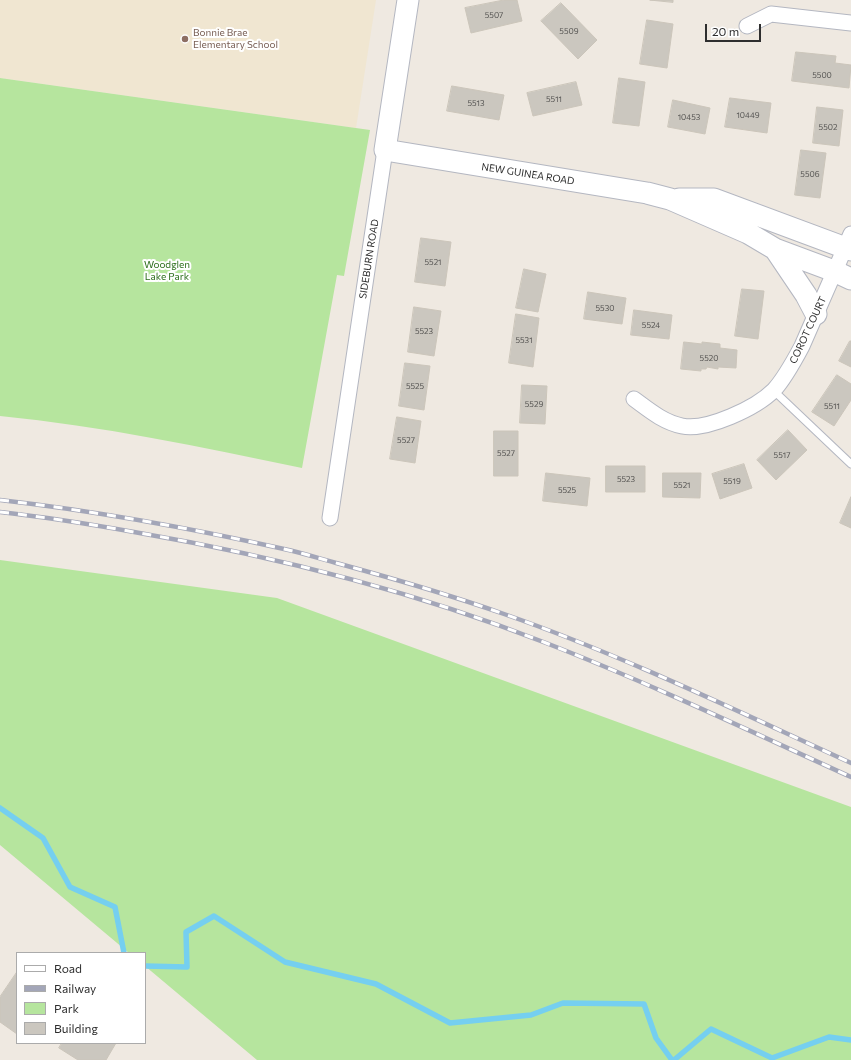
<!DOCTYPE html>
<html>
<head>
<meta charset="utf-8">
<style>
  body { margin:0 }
  #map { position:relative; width:851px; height:1060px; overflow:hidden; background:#efe9e1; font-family:Commissioner,sans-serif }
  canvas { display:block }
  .legend { position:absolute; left:16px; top:952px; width:130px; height:92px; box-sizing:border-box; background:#fff; border:1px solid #ababab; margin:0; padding:5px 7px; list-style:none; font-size:12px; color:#2e2e2e }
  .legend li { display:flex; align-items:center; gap:8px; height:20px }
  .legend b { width:20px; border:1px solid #ababab }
  .scale { position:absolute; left:705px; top:24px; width:56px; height:18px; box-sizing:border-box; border:2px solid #2e2e2e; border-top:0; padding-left:5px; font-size:12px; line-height:14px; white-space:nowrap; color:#2e2e2e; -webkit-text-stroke:3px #fff; paint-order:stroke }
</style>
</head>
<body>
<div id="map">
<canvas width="851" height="1060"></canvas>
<ul class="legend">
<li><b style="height:5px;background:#fff"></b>Road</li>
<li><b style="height:5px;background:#a3a6b8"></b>Railway</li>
<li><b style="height:11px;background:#b6e59e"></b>Park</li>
<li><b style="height:11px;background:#cbc7bf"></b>Building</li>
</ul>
<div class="scale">20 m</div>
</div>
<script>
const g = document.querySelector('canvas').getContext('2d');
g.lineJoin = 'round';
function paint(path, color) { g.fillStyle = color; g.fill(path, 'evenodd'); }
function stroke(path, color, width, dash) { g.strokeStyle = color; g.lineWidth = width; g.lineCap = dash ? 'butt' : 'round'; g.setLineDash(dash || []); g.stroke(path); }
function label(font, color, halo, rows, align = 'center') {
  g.font = font + ' Commissioner,sans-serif'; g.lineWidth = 4; g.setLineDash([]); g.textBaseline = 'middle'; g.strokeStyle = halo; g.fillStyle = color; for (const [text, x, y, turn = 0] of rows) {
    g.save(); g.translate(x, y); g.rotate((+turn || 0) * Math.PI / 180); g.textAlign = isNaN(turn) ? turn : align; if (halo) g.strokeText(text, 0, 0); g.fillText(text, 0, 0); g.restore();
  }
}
paint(new Path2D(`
  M0,0H376L356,128L0,78Z`), '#f0e6d1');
paint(new Path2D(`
  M0,78L370,130L344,276L337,275L302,468C202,447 102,426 0,416Z
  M0,560L277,598L851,807V1060H257L145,966V953H129L0,845Z`), '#b6e59e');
stroke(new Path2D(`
  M0,808L43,838L70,887L115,907L124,953
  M145,966L187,967L186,932L214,916L285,962L376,984L450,1023L531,1015L563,1003L644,1004L656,1038L672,1060
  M674,1060L711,1029L772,1058L829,1037L851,1040`), '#75cff0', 5.5);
const building = new Path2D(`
  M504,0H517L522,21L471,33L465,8Z
  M650,0H673V2Z
  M561,3L597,40L578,59L541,21Z
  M647,20L673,24L667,68L640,64Z
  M796,52L836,56L835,63L851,65L849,88L792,81Z
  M619,78L645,82L639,126L613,123Z
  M576,82L582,105L533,116L527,93Z
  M452,86L504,95L499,120L447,111Z
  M730,98L771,103L767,133L725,127Z
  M673,100L710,108L705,134L668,127Z
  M817,107L843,110L839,146L813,143Z
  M801,150L826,153L820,198L795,195Z
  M421,238L451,242L445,286L415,282Z
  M524,269L546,274L538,312L516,308Z
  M742,289L764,291L758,339L735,336Z
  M588,292L626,298L622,324L584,319Z
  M414,307L441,311L434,356L408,352Z
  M634,310L672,315L669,339L631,335Z
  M516,314L539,318L533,367L509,363Z
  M850,341H851V367L839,361Z
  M684,342L702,344V342L720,344V348L737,350L736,368L718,367V369L707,367L706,369H701V371L681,369Z
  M405,363L430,366L424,410L399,406Z
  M837,375L851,384V400L834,426L812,412Z
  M522,385L547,386L545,424L520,423Z
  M397,417L421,421L415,463L390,459Z
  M788,430L807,450L776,480L757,460Z
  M494,431H518V476H494Z
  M744,464L752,488L720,499L712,474Z
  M606,466H645V492H606Z
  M546,473L590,478L587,506L543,501Z
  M663,473H701L700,498L663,497Z
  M851,497V528L840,523Z
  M17,972V1034L0,1022V997Z
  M62,1043H116L106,1060H78L59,1048Z`);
paint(building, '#cbc7bf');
stroke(building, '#cbc5ba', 1);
const lane = new Path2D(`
  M773,390L851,464`);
const street = new Path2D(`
  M747,26L771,14L851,23
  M634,399C649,410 663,422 682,426C707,431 756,408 774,390C785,378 794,361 802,346L851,234
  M330,518L385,150`);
const secondary = new Path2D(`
  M408,0L385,150L647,193L670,199L748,233L775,249L834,271L851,279
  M679,199H714L851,250
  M775,249L806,295L816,314`);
stroke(lane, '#b4b7c1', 9);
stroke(street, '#b4b7c1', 17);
stroke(secondary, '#b4b7c1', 23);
stroke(lane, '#fff', 7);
stroke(street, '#fff', 15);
stroke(secondary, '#fff', 21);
const rail = new Path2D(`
  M0,500C95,511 190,528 284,549C303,553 321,559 340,564C395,579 450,595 504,614C622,655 737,711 851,763
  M0,512C45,517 89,524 134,532C274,556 413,591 546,643C649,683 750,731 851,777`);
stroke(rail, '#a3a6b8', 4.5);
stroke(rail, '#fff', 3, [9]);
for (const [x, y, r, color] of [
  [185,39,4,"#8d6e63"]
]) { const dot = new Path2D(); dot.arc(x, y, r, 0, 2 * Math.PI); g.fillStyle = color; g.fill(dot); stroke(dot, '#fff', 1.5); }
label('8px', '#555452', null, [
  ["5507",494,15],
  ["5509",569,31],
  ["5500",822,75],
  ["5511",554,99],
  ["5513",476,103],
  ["10449",748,115],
  ["10453",689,117],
  ["5502",828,127],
  ["5506",810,174],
  ["5521",433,262],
  ["5530",605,308],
  ["5524",651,325],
  ["5523",424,331],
  ["5531",524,340],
  ["5520",709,358],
  ["5525",415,386],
  ["5529",534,404],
  ["5511",832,406],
  ["5527",406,440],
  ["5527",506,453],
  ["5517",782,455],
  ["5523",626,479],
  ["5519",732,481],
  ["5521",682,485],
  ["5525",567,490]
]);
label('10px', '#785e54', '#fff', [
  ["Bonnie Brae",193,33],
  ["Elementary School",193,45]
], 'left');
label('10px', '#2e2e2e', '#fff', [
  ["NEW GUINEA ROAD",528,174,9],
  ["SIDEBURN ROAD",369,259,-81],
  ["COROT COURT",808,330,-65]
]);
label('10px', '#2c6e1b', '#fff', [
  ["Woodglen",167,265],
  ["Lake Park",167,277]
]);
</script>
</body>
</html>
